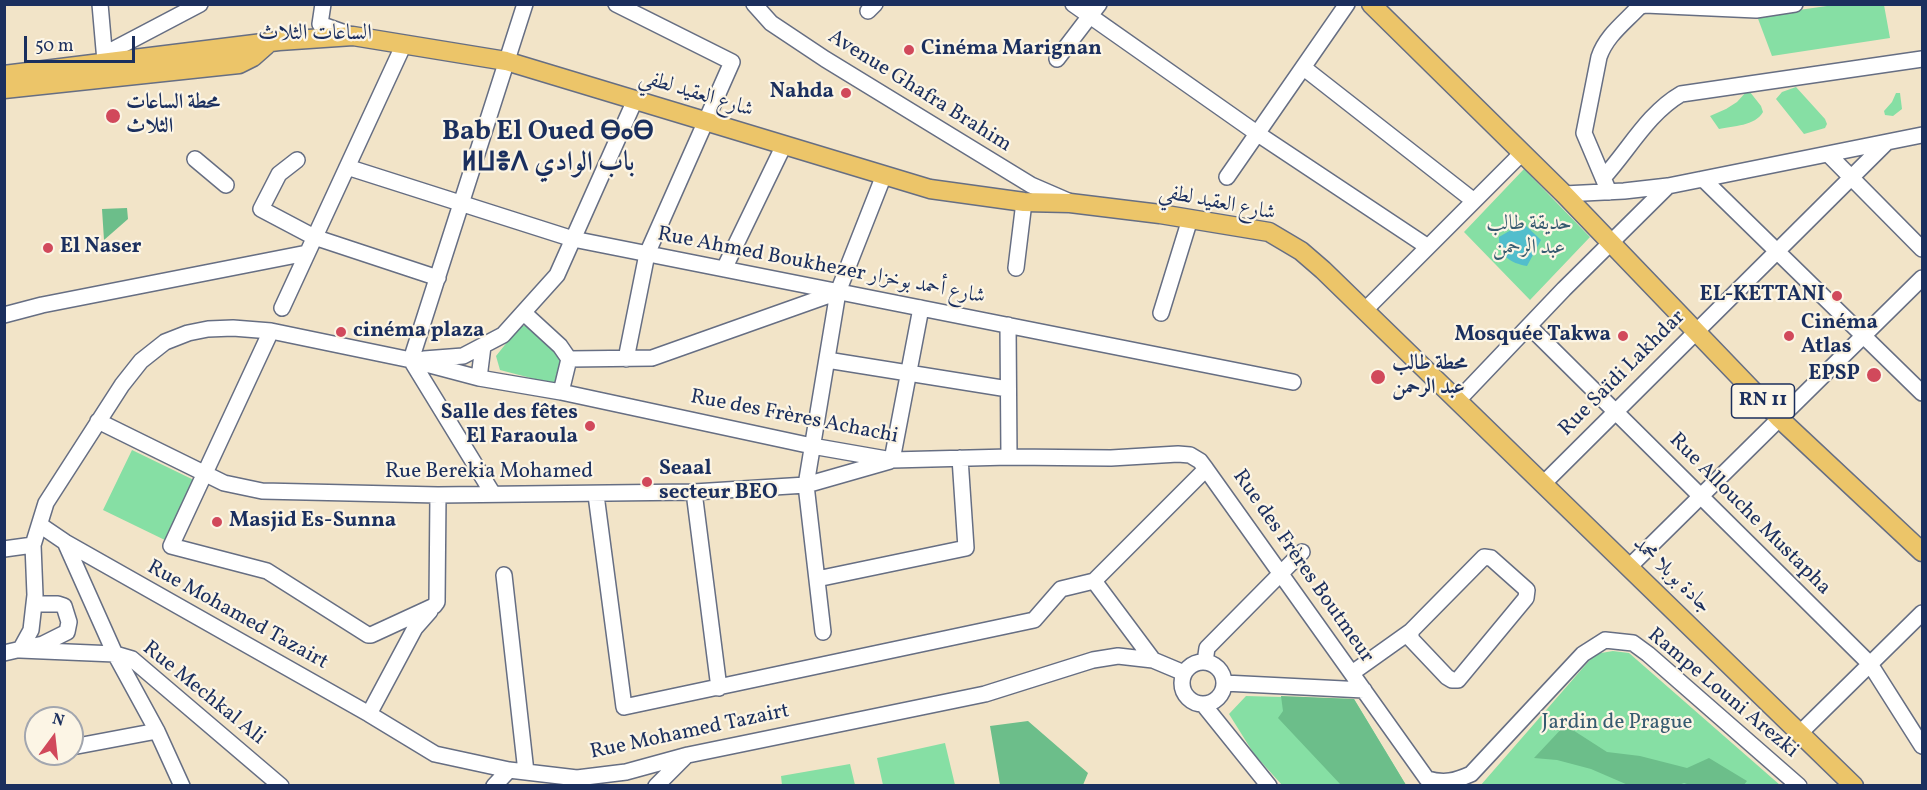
<!DOCTYPE html>
<html>
<head>
<meta charset="utf-8">
<style>
  body { margin:0 }
  #map { position:relative; width:1927px; height:790px; overflow:hidden; background:#f2e4c8; font-family:Vollkorn,serif }
  canvas { display:block }
  .frame { position:absolute; inset:0; border:6px solid #1b2f5e; pointer-events:none }
  .north { position:absolute; left:24px; top:706px; width:60px; height:60px; box-sizing:border-box; background:#fcf5e5; border:2px solid #a2a6af; border-radius:50%; rotate:15deg; font-size:16px; font-weight:700; line-height:24px; text-align:center; color:#1b2f5e }
  .north::after { content:''; display:block; margin:auto; width:21px; height:27px; background:#d1495b; clip-path:polygon(50% 0,100% 100%,50% 72%,0 100%) }
  .scale { position:absolute; left:24px; top:36px; width:111px; height:27px; box-sizing:border-box; border:3px solid #1b2f5e; border-top:0; padding-left:8px; font-size:18px; line-height:21px; white-space:nowrap; color:#1b2f5e; -webkit-text-stroke:4px #fcf5e5; paint-order:stroke }
</style>
</head>
<body>
<div id="map">
<canvas width="1927" height="790"></canvas>
<div class="frame"></div>
<div class="north">N</div>
<div class="scale">50 m</div>
</div>
<script>
const g = document.querySelector('canvas').getContext('2d');
g.lineJoin = 'round';
function paint(path, color) { g.fillStyle = color; g.fill(path, 'evenodd'); }
function stroke(path, color, width, dash) { g.strokeStyle = color; g.lineWidth = width; g.lineCap = dash ? 'butt' : 'round'; g.setLineDash(dash || []); g.stroke(path); }
function label(font, color, halo, rows, align = 'center') {
  g.font = font + ' Vollkorn,Amiri,"Noto Sans Tifinagh",serif'; g.lineWidth = 4.5; g.setLineDash([]); g.textBaseline = 'middle'; g.strokeStyle = halo; g.fillStyle = color; for (const [text, x, y, turn = 0] of rows) {
    g.save(); g.translate(x, y); g.rotate((+turn || 0) * Math.PI / 180); g.textAlign = isNaN(turn) ? turn : align; if (halo) g.strokeText(text, 0, 0); g.fillText(text, 0, 0); g.restore();
  }
}
paint(new Path2D(`
  M1834,5H1884L1890,38L1772,56L1757,16Z
  M1796,87L1825,119L1827,124L1825,128L1804,134L1776,99L1782,92Z
  M1747,91L1750,92L1761,106L1763,112C1755,126 1733,126 1719,129L1710,116L1726,109L1737,102Z
  M1896,93H1900L1902,109L1893,116L1885,115L1884,111L1892,102Z
  M1524,169L1590,237L1530,300L1464,232Z
  M520,326H533L562,360L554,384L500,370L496,356Z
  M132,450L200,483L171,543L103,510Z
  M1613,651L1629,653L1780,785L1480,786L1595,654Z
  M1246,696L1354,699L1406,785H1282L1254,754L1229,714Z
  M945,743L955,785H883L877,758Z
  M850,764L855,785H782L781,776Z`), '#86dfa4');
paint(new Path2D(`
  M127,208L128,219L104,240L102,209Z
  M1281,696L1354,699L1406,785H1341L1278,718L1283,711Z
  M1028,721L1088,773L1083,785H1000L990,726Z
  M1565,725L1607,752L1640,756L1687,768L1709,758L1747,781L1743,786H1693L1684,783L1676,786L1628,785L1591,769L1557,760L1534,758Z`), '#6cbe8a');
paint(new Path2D(`
  M1523,223L1541,240L1527,266C1510,263 1499,256 1499,237Z`), '#52becc');
const minor = new Path2D(`
  M100,4L105,61
  M616,4L732,62L647,254L626,359
  M754,4L771,23L825,59L1031,185L1068,201
  M1073,4L1258,134L1428,247
  M868,11L875,4
  M320,24L351,35
  M320,24L323,4
  M105,54L200,4
  M1057,59L1099,4
  M1304,68L1474,201
  M1828,154L1922,249
  M195,159L226,185
  M297,160L279,174L261,209L314,237L438,278
  M347,167L573,239L1293,382
  M1227,177L1347,4
  M1603,178C1628,151 1648,113 1681,94L1922,59
  M1703,179L1922,393
  M1609,192L1584,133L1599,57C1606,36 1624,23 1639,7L1645,5L1756,10L1795,4
  M1564,194L1624,191L1668,186L1922,135
  M1016,268L1024,202
  M724,269L784,145
  M282,308L404,44
  M1364,311L1522,153
  M524,313L560,346L569,359L561,392
  M1161,313L1190,219
  M4,315L42,305L307,253
  M1008,325L1009,457
  M1529,326L1870,664L1922,746
  M271,331L171,546L267,571L368,635H371L434,606L437,602L438,495
  M424,359L463,356L503,335L557,275L635,100
  M569,359L652,358L838,292
  M411,360L525,4
  M411,360L493,494
  M827,360L1008,389
  M479,378L483,346
  M1456,399L1463,395L1564,289L1668,186
  M98,421L224,483L262,491L438,495L694,492L806,485L890,461
  M892,460L921,308
  M1543,484L1886,143
  M694,492L719,688
  M596,495L624,707L1034,620L1061,589L1094,581L1206,469
  M40,525L65,542L369,714L435,754L509,770L577,778L626,772L688,755L985,694L1093,660L1118,656L1153,660L1184,673
  M65,542L115,654L157,731L182,786
  M4,549L33,545
  M1629,567L1922,278
  M504,575L526,772
  M817,579L966,548L960,458
  M1094,581L1153,660
  M823,632L806,485L838,292L884,175
  M20,650L31,630L35,595L33,545L46,503L122,385L141,361L165,342L188,333L208,329L233,328L271,331L411,360L479,378L561,392L812,446L892,460L1009,457L1111,458L1178,454L1190,455L1200,461L1206,469L1427,779C1445,784 1455,781 1471,774L1583,654L1605,640L1633,643L1648,654L1799,786
  M20,650L115,654L132,659L281,786
  M4,653L43,644L67,632L69,622L64,606L58,604H34
  M1182 683a21 21 0 1 1 42 0a21 21 0 1 1-42 0Z
  M1205,662L1207,648L1302,552
  M1352,673L1411,631L1484,557L1491,558L1527,590L1526,598L1458,680H1452L1447,677L1411,639V631
  M1224,683L1364,690
  M1203,704L1269,786
  M369,714L415,628L430,611
  M1800,733L1922,613
  M72,747L157,731
  M494,786L509,770
  M656,786L685,757`);
const major = new Path2D(`
  M1371,4L1564,194L1780,419L1922,552
  M4,75L279,41L353,36L506,61L930,189L1024,202L1070,203L1160,214L1269,232L1301,251L1323,270L1854,786
  M4,89L239,64L253,57L270,42`);
stroke(minor, '#666e83', 18);
stroke(major, '#666e83', 21);
stroke(minor, '#fff', 15);
stroke(major, '#ecc569', 18);
for (const [x, y, r, color] of [
  [909,50,6,"#d1495b"],
  [846,93,6,"#d1495b"],
  [113,116,8,"#d1495b"],
  [48,248,6,"#d1495b"],
  [1837,296,6,"#d1495b"],
  [341,332,6,"#d1495b"],
  [1623,336,6,"#d1495b"],
  [1789,336,6,"#d1495b"],
  [1874,375,8,"#d1495b"],
  [1378,377,8,"#d1495b"],
  [590,426,6,"#d1495b"],
  [647,482,6,"#d1495b"],
  [217,522,6,"#d1495b"]
]) { const dot = new Path2D(); dot.arc(x, y, r, 0, 2 * Math.PI); g.fillStyle = color; g.fill(dot); stroke(dot, '#fcf5e5', 2); }
for (const [x, y, w] of [
  [1763,401,63]
]) { const box = new Path2D(); box.roundRect(x - w / 2, y - 17, w, 34, 4.5); g.fillStyle = '#fcf5e5'; g.fill(box); stroke(box, '#1b2f5e', 1.5); }
label('bold 20px', '#1b2f5e', null, [
  ["RN 11",1763,401]
]);
label('bold 21px', '#1b2f5e', '#fcf5e5', [
  ["Cinéma Marignan",921,50],
  ["Nahda",834,93,"right"],
  ["محطة الساعات",126,104],
  ["الثلاث",126,128],
  ["El Naser",60,248],
  ["EL-KETTANI",1825,296,"right"],
  ["Cinéma",1801,324],
  ["Atlas",1801,348],
  ["cinéma plaza",353,332],
  ["Mosquée Takwa",1611,336,"right"],
  ["محطة طالب",1392,365],
  ["عبد الرحمن",1392,389],
  ["EPSP",1860,375,"right"],
  ["Salle des fêtes",578,414,"right"],
  ["El Faraoula",578,438,"right"],
  ["Seaal",659,470],
  ["secteur BEO",659,494],
  ["Masjid Es-Sunna",229,522]
], 'left');
label('21px', '#1b2f5e', '#fcf5e5', [
  ["Avenue Ghafra Brahim",919,92,32],
  ["شارع العقيد لطفي",696,95,17],
  ["شارع العقيد لطفي",1217,204,11],
  ["Rue Ahmed Boukhezer شارع أحمد بوخزار",821,267,11],
  ["Rue Saïdi Lakhdar",1623,374,-45],
  ["Rue des Frères Achachi",794,418,11],
  ["Rue Berekia Mohamed",489,473],
  ["Rue Allouche Mustapha",1749,515,45],
  ["Rue des Frères Boutmeur",1302,567,55],
  ["جادة بوبلا محمد",1671,576,44],
  ["Rue Mohamed Tazairt",237,616,29],
  ["Rue Mechkal Ali",203,694,39],
  ["Rampe Louni Arezki",1722,694,40],
  ["Rue Mohamed Tazairt",690,733,-12]
]);
label('21px', '#365b70', '#fcf5e5', [
  ["حديقة طالب",1529,225],
  ["عبد الرحمن",1529,249],
  ["Jardin de Prague",1617,724]
]);
label('22px', '#1b2f5e', '#fcf5e5', [
  ["الساعات الثلاث",315,35]
]);
label('bold 27px', '#1b2f5e', '#fcf5e5', [
  ["Bab El Oued ⴱⴰⴱ",548,134],
  ["ⵍⵡⴻⴷ باب الوادي",548,165]
]);
</script>
</body>
</html>
